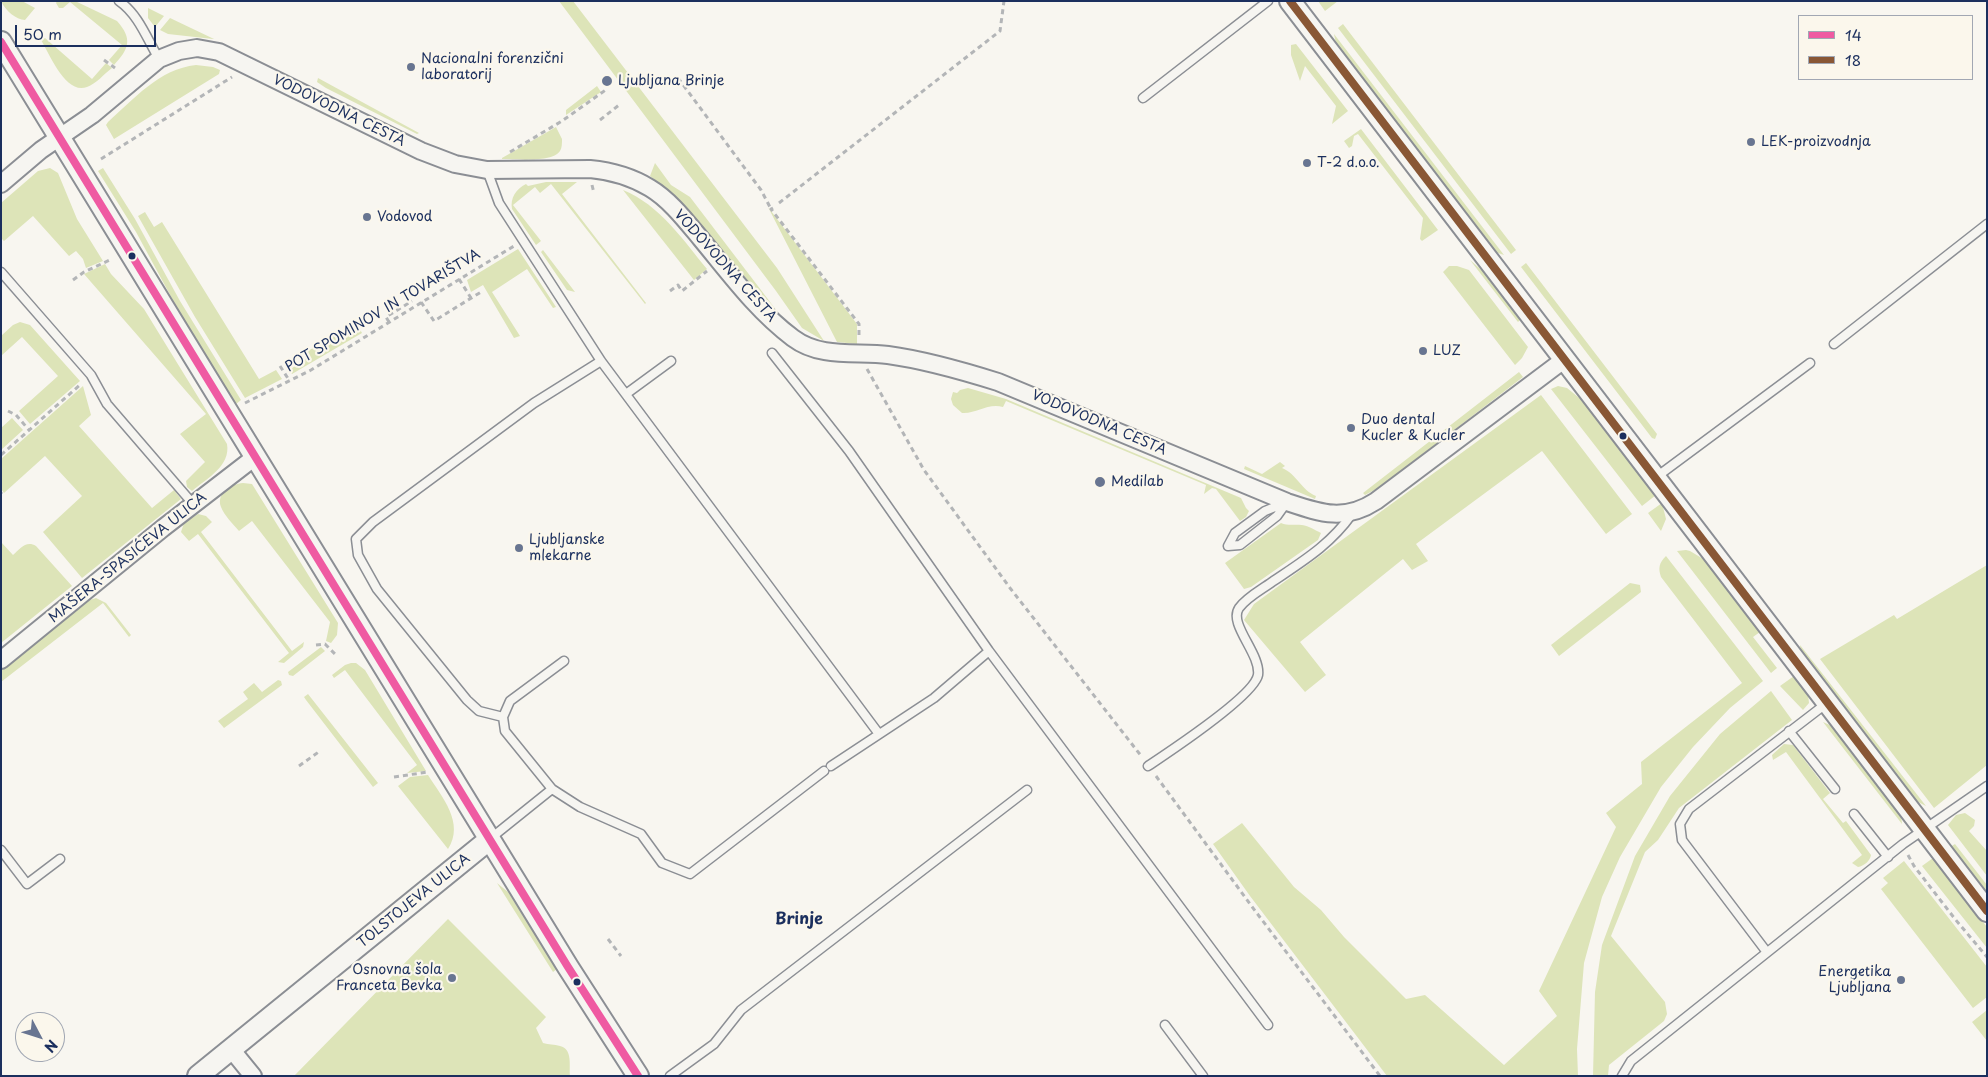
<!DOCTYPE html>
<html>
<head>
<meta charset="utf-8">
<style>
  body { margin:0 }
  #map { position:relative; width:1988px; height:1077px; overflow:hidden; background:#f8f6f0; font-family:"Playpen Sans",sans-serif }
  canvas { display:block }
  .frame { position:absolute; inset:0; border:2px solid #1b2f5e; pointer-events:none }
  .legend { position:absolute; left:1798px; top:15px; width:175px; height:65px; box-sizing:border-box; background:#fbf7ec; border:1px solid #a1a7b3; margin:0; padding:6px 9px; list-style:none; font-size:15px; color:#1b2f5e }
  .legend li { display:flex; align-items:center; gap:10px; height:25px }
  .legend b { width:25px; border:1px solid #a1a7b3 }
  .north { position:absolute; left:15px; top:1012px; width:50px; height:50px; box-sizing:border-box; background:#fbf7ec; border:1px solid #a1a7b3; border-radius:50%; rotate:130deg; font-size:14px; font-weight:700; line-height:20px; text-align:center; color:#1b2f5e }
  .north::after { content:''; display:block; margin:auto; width:18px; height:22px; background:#687591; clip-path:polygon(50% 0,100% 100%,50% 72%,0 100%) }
  .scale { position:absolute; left:15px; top:25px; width:141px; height:22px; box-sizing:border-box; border:2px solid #1b2f5e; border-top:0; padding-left:6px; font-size:15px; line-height:18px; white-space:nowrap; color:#1b2f5e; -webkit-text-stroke:4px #fbf7ec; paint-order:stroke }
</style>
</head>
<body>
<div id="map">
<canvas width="1988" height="1077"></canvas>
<div class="frame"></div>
<ul class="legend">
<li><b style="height:6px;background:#ef5aa2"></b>14</li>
<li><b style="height:6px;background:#895735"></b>18</li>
</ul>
<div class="north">N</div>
<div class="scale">50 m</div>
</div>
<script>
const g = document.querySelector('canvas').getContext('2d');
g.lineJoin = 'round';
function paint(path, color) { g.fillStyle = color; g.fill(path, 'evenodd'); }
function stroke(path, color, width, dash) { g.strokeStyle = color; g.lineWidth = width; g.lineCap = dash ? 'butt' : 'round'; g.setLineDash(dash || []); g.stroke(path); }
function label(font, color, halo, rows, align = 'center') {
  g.font = font + ' "Playpen Sans",sans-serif'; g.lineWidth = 4.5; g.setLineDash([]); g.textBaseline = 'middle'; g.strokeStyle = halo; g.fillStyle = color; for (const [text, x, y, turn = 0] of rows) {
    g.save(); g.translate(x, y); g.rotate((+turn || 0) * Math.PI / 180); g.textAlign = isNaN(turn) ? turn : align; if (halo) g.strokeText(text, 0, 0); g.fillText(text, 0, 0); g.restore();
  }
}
paint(new Path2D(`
  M1,1H22L35,8L25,20C16,20 5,10 1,1Z
  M57,1H75L117,21C133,39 129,49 114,65L109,60L122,45L70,2L63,8H59L56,3Z
  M559,1H573L777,268L824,341L802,328L776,291Z
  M1318,1H1338L1325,11Z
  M148,8L164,16L155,27L148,18Z
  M170,18L214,39H213L168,34L160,30Z
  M1343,24L1516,250L1511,254L1338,28Z
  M1334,34L1504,255L1495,252L1336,44Z
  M45,38L92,79L106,63L112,68C104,74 96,84 87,87C66,95 50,55 41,40Z
  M1296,44L1348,111L1332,124L1336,106L1305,66L1300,81L1291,55V45Z
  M196,65L213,67L220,70L219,74L114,139L106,125L108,122C134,99 159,69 196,65Z
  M318,78L419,133L417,134L326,88L317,82Z
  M597,86L601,92L566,115V110Z
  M556,127L562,139C562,143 562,148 560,151C552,163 515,159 502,159V158Z
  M1361,129L1438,230L1422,241L1420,239L1423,218L1358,134L1354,136L1352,146L1349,148L1344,141Z
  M655,163L671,185L690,197L780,315L749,282L684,205L650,176Z
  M50,168L58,173L77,219L103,261L86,268L83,259L76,251L69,256L33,216L4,241L1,238V203L38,171Z
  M103,168L135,219L180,301L241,400L236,404L175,304L136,232L98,171Z
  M546,182H577L562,194L646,303L645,304L551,184L540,193L535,187L513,205L541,241L536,245L512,209C510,198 516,189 526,184L528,186Z
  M623,190C660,205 683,240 707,269L694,280Z
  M768,207L857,324V344L837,342Z
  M145,212L154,227L162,222L259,379L276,370L282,379L245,398L195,317L138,216Z
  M518,249L556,307L553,308L527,269L492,292L520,336L514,338L483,285L471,292L467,280Z
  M543,250L575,292L567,290L541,252Z
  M1470,260L1485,273L1520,320L1518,322Z
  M1526,263L1657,434L1655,439L1652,438L1521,267Z
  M105,264L111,274L144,309L227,444C231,466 206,479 192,491L187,487L186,481L205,462L180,434L206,414L84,274Z
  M1449,266H1457L1469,270L1528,347L1522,358L1515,365L1443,272Z
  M20,322L30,325L80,381L30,424L19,411L58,376L22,337L1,356V336L13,325Z
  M356,322L362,333L292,374L289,370L307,358L304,353L322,343L324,339H328Z
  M1519,372L1523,377L1380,487L1365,495L1363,493Z
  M83,386L91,415L79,426L152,508L174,490L181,499L82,578L43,532L82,496L45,456L4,493L1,489V459Z
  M1558,386L1567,388L1583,401L1656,495L1642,506L1551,389Z
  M968,388L1006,399L1241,498L1246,508L1249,511L1246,517L1240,521L1216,489L1212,488L1204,494L1206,485L1006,401L1003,407C987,403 977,414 962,413L953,405L951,399L953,392L957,393L960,390Z
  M1541,395L1632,514L1606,534L1542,451L1416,544L1428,561L1412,570L1403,559L1300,642L1326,675L1305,692L1244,620L1254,604Z
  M12,418L23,430L1,450V428Z
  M1280,462L1285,466L1282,468C1297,474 1301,490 1316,496L1315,499L1244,469L1245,466L1262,474Z
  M243,483L252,484L338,623L337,635L331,643L326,641L330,622L252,521L239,531C233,524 224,515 221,507C216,493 231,484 243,483Z
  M1662,503L1666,519L1661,531L1648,513Z
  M198,514L206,516L212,522L201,532L292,651L304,642L303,647L284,663L278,662L289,653L198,534L189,541L181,532L184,523Z
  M1281,523C1288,526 1294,524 1302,525C1309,526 1315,530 1321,533L1318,540L1251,587L1244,589L1225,563Z
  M1,542L13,555C20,549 26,540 36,546L72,586L1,643Z
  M1686,550L1690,551L1705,560L1760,632L1753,637L1777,668L1771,673L1677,551Z
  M1666,556L1763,681L1730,708L1693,747L1661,787L1620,857L1602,897L1584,963L1577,1049L1578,1076H1387L1250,896L1213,844L1242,823L1294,887L1321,910L1344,937L1406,999L1425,995L1504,1065L1557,1016L1539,991L1616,827L1606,813L1642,784L1641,762L1742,683L1661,577C1658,568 1659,563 1666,556Z
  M1987,565V765L1934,808L1820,659L1894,615L1897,619Z
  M1630,583L1640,585L1641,592L1559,656L1551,645Z
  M96,598L106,603L131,635L129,637L103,603L1,682V670L90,600Z
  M1800,645L1926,806L1914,800L1801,652Z
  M321,647L325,651L293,676L289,675L288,672Z
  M351,663H356L365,670L426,771L407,773L417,765L345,670L334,678L332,675L345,665Z
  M1794,676L1808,694L1809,703L1803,710L1780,686Z
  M278,680L281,681L282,685L224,728L218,721L248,699L243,692L254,683L262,692Z
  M1771,691L1792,720L1679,808L1658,840L1645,852L1611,936L1665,1002L1667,1014L1664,1021L1609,1065L1608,1076H1593L1595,992L1602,945L1635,856L1670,796L1720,734Z
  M308,694L378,783L373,787L306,700L304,697Z
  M1823,722L1832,726L1901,815L1902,824Z
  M1784,744L1793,745L1830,793L1823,799L1843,823L1846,821L1871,855C1870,861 1864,866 1858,867L1852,863L1862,855L1786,752L1773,760L1772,755Z
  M428,775C442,797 465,823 448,849L398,786L410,777Z
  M1965,813L1975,820L1974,826L1969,831L1987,851V876L1948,825L1956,815Z
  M1955,844L1987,885V894L1950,847Z
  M1933,858L1987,927V948L1922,866Z
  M1904,861L1987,967V997L1973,1008L1881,889L1888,883L1883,878Z
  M497,883L508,892L557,969L553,972Z
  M448,919L546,1017L536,1028L543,1043C549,1045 554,1044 560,1046C573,1049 569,1066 570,1076H294Z
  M1987,1010V1041L1972,1022Z`), '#dde4b8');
const service = new Path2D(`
  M119,1C139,15 147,39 159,59
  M1143,98L1268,1
  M487,170L499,203L601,361L879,734
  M1,272L91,375L107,404L194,505
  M1834,344L1987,224
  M772,353L849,451L989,651L1268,1025
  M626,394L671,361
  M1655,478L1810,363
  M1287,502L1277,516L1240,545L1228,546L1235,533L1265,511Z
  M564,661L510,701L503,717L505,731L552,789L580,807L641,834L662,863L690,874L824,771
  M503,717L479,711L467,700L377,589L358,555L356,539L373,522L534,403L601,361
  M1789,731L1835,789
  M831,766L934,698L989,651
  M1148,766C1169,752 1254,696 1258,675C1261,654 1228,624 1239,608C1247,597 1261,590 1272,582C1303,561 1330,545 1352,514
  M1854,814L1888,857
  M491,838L552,789
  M1,850L27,884L60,859
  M1766,951L1682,840L1680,824L1689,809L1827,703
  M1165,1025L1203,1076
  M670,1076L714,1044L741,1010L1027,790
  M1622,1076L1631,1061L1903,844L1987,786`);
const minor = new Path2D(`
  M1,184L41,150L92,115L159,59L179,51L197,48L219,52L421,151L455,164L487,170L590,169C611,171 632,177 650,188C670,200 686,221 701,239C730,274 757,311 793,338C821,359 857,351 888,355C925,360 963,371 998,382L1287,502C1320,513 1344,522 1376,501L1565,359
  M1,660L163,528L255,457
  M231,1049L253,1076`);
const tertiary = new Path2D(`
  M1290,1L1987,911
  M1,42L568,967L638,1076
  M198,1076L490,839`);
stroke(service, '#8b8e94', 11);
stroke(minor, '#8b8e94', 20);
stroke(tertiary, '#8b8e94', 24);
stroke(new Path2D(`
  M104,60L115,68
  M678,78L761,190L771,209
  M600,120L619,105
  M510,152L562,121L607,89
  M101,159L232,77
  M592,185L594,193
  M779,203L1000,31L1004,1
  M773,208L771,209L859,324V337
  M459,279L471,298
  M73,280L84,272L112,259
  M670,291L678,285L682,291L707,271
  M421,302L434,321L481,292
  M389,322L386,317L412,301
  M280,366L289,380
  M867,369L924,470L1010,588L1142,757
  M245,403L311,370L514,246
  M8,411L16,415L29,430
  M1,455L81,384
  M1,493L2,494
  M316,645L325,644L335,654
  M299,766L320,751
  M1156,776L1256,912L1380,1076
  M394,777L428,772
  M1908,855L1914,866L1955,919L1987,957
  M608,939L621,956`), '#b3b5b7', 3, [5, 4]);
stroke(service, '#f6f5f1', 8);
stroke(minor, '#f6f5f1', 16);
stroke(tertiary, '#f6f5f1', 20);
stroke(new Path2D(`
  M1,42L568,967L638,1076`), '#ef5aa2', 8);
stroke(new Path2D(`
  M1290,1L1987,911`), '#895735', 8);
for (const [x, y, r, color] of [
  [411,67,5,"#687591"],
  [607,81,6,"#687591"],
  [1751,142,5,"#687591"],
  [1307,163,5,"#687591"],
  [367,217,5,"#687591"],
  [132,256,4.5,"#1b2f5e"],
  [1423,351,5,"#687591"],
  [1351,428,5,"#687591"],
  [1623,436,4.5,"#1b2f5e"],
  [1100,482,6,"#687591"],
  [519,548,5,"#687591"],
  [452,978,5,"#687591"],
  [1901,980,5,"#687591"],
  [577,982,4.5,"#1b2f5e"]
]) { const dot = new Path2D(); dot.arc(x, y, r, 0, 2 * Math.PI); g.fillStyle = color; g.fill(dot); stroke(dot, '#fbf7ec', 2); }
label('14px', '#1b2f5e', '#fbf7ec', [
  ["Nacionalni forenzični",421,59],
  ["laboratorij",421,75],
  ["Ljubljana Brinje",618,81],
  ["LEK-proizvodnja",1761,142],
  ["T-2 d.o.o.",1317,163],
  ["Vodovod",377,217],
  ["LUZ",1433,351],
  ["Duo dental",1361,420],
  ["Kucler & Kucler",1361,436],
  ["Medilab",1111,482],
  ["Ljubljanske",529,540],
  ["mlekarne",529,556],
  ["Osnovna šola",442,970,"right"],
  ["Franceta Bevka",442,986,"right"],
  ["Energetika",1891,972,"right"],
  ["Ljubljana",1891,988,"right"]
], 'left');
label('14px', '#1b2f5e', '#fbf7ec', [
  ["VODOVODNA CESTA",339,111,26],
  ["VODOVODNA CESTA",725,266,48],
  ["POT SPOMINOV IN TOVARIŠTVA",383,311,-31],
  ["VODOVODNA CESTA",1099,423,23],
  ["MAŠERA-SPASIĆEVA ULICA",128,558,-39],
  ["TOLSTOJEVA ULICA",414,901,-39]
]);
label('bold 16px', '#1b2f5e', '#fbf7ec', [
  ["Brinje",799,920]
]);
</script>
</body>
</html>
